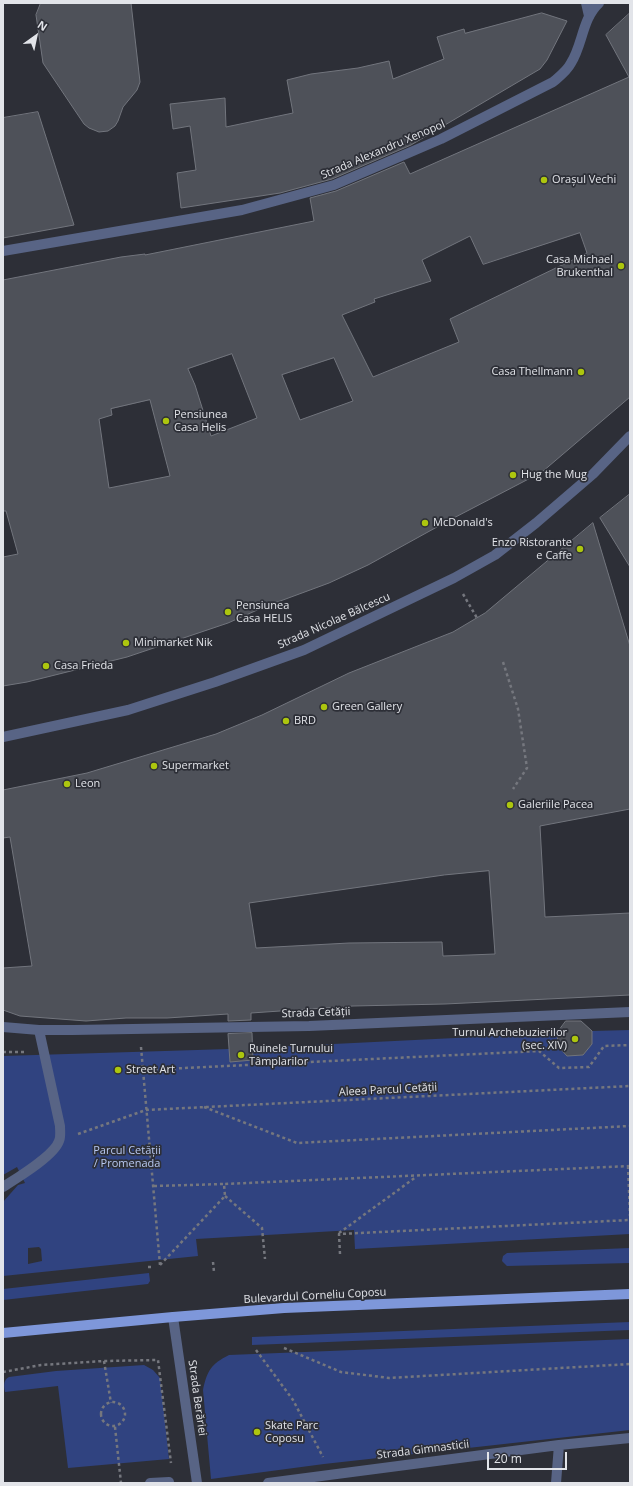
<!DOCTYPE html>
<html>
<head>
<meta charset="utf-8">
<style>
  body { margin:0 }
  #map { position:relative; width:633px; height:1486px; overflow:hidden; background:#2d2f37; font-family:"Open Sans",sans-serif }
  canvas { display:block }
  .frame { position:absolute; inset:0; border:4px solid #e2e4e9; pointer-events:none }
  .north { position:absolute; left:16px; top:16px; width:40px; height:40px; -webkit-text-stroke:3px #2d2f37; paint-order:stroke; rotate:33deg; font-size:11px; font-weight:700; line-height:16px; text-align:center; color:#e2e4e9 }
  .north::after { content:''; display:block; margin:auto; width:14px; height:18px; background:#e2e4e9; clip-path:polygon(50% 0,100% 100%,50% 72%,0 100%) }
  .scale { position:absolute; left:487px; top:1452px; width:80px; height:18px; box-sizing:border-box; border:2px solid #e2e4e9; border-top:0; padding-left:5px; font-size:12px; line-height:14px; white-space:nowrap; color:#e2e4e9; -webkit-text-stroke:3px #2d2f37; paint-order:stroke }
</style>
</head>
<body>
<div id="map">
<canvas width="633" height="1486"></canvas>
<div class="frame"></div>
<div class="north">N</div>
<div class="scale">20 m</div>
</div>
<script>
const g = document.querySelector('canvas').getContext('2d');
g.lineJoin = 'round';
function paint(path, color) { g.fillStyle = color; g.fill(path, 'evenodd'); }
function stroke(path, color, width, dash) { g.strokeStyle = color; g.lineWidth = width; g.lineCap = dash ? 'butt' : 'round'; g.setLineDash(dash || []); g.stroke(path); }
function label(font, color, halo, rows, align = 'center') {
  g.font = font + ' "Open Sans",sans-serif'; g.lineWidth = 3.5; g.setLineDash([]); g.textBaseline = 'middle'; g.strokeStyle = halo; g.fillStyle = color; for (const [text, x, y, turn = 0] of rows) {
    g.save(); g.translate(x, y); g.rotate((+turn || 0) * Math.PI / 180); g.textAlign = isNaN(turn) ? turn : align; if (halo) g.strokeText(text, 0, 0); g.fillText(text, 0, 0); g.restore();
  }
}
paint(new Path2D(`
  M630,1030V1234L355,1249L354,1230L196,1239L198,1256L3,1276V1202L18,1185L25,1183L17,1167L3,1175V1056L229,1049L230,1062L253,1060L252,1048L557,1033L558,1046L567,1056L583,1055L592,1044V1031ZM39,1247L41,1249L42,1261L28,1264V1248Z
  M630,1248V1263L507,1266L502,1261L503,1256L507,1253Z
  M149,1273L150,1281L148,1284L3,1300V1289Z
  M630,1322V1330L252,1345V1337Z
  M630,1339V1430L324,1464L211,1479L203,1390C207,1371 211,1364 229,1355Z
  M144,1365L153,1370L160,1378L169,1459L68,1468L58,1386L5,1392C4,1386 3,1380 9,1377L56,1371Z`), '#304380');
const building = new Path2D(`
  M41,3H131L140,82L137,90L123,107L118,121L115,126L108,131L99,132L89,128L84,124L43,63L36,15Z
  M542,13L567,21L547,60L540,69L411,145L332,179L280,193L181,208L177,173L196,170L190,126L173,129L170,104L225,98L226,127L293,113L287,80L311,74L358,68L389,61L393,79L444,59L437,37L464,29L465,33Z
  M630,13V397L542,472L446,522L368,565L329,583L264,607L228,623L127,657L27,682L3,686V557L18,554L6,511H3V280L121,257L145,254V255L314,221L310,198L336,191L404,162L410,174L629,77L606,35ZM580,233L587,253L450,319L459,342L373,377L342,315L375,302L374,299L431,281L422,260L470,236L483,264ZM232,354L257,418L211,436L195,385L188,369ZM334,358L353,401L300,420L282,375ZM150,400L170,476L109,488L99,419L112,415L111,409Z
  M38,112L74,225L3,238V118Z
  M630,494V567L600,518Z
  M593,523L630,646V809L540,826L545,917L630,913V995L445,1004L353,1006L251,1013V1020L228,1021V1014L167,1018H126L86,1021L20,1016L3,1010V968L32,966L10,837L3,838V790L87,773L216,734L262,715L349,673L453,632L485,613ZM489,871L495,954L443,956L442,942L349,943L256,948L249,903L444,875Z
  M566,1021H581L592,1031V1044L583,1055L567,1056L558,1046L557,1033Z
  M252,1033L253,1060L230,1062L228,1034Z`);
paint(building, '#4e5159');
stroke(building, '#72757d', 1);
stroke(new Path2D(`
  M463,594L477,618
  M503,662L518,709L527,768L513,789
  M141,1047L160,1265
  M3,1052H24
  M143,1070L539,1051L559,1068L589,1067L604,1046L630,1045
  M204,1107L297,1143L630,1126
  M78,1134L146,1110L630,1086
  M628,1166L630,1216
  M154,1186L224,1184
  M225,1196L262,1228L265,1259
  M339,1233L416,1177
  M340,1254L339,1234L630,1220
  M213,1262L214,1272
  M160,1265L225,1196L224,1184L630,1166
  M148,1267H151
  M284,1348L341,1372L389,1378L630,1364
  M256,1350L293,1400L323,1457
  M104,1361L111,1403
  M3,1372L41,1365L104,1361L158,1360L171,1463
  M101 1414a12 12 0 1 1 24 0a12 12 0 1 1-24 0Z
  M115,1427L121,1483`), '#75777e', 2.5, [3, 3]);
stroke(new Path2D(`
  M586,3L589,16
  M3,1187C17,1178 54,1156 59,1141C61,1137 60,1131 60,1126L39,1030
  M150,1483L169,1482`), '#586485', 10);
stroke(new Path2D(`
  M3,251L242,210L334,185L441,139L553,82C560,76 567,71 571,63C583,44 582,19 599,3
  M3,737L128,710L215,682L304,650L454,578L495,555L536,523L593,474L630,436
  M3,1027L39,1030H73L309,1026L630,1012
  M173,1317L197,1483
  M268,1483L559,1445L630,1438
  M556,1483L559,1445`), '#586485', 10);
stroke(new Path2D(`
  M3,1333L173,1317L284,1308L630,1294`), '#7e97da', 10);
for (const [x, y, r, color] of [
  [544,180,4,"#adc60e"],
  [621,266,4,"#adc60e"],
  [581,372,4,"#adc60e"],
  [166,421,4,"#adc60e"],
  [513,475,4,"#adc60e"],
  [425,523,4,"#adc60e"],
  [580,549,4,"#adc60e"],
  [228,612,4,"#adc60e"],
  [126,643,4,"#adc60e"],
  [46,666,4,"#adc60e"],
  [324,707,4,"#adc60e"],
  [286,721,4,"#adc60e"],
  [154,766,4,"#adc60e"],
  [67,784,4,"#adc60e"],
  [510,805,4,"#adc60e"],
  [575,1039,4,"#adc60e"],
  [241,1055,4,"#adc60e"],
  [118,1070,4,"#adc60e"],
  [257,1432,4,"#adc60e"]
]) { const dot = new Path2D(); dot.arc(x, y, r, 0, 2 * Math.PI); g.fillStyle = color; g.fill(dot); stroke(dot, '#2d2f37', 1.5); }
label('11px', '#e2e4e9', '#2d2f37', [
  ["Strada Alexandru Xenopol",383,150,-23],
  ["Strada Nicolae Bălcescu",334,621,-24],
  ["Strada Cetății",316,1013,-2],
  ["Aleea Parcul Cetății",388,1090,-3],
  ["Bulevardul Corneliu Coposu",315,1296,-3],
  ["Strada Berăriei",197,1398,82],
  ["Strada Gimnasticii",423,1450,-7]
]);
label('11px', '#e2e4e9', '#2d2f37', [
  ["Orașul Vechi",552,180],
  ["Casa Michael",613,260,"right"],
  ["Brukenthal",613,273,"right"],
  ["Casa Thellmann",573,372,"right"],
  ["Pensiunea",174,415],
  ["Casa Helis",174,428],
  ["Hug the Mug",521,475],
  ["McDonald's",433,523],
  ["Enzo Ristorante",572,543,"right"],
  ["e Caffe",572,556,"right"],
  ["Pensiunea",236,606],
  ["Casa HELIS",236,619],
  ["Minimarket Nik",134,643],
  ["Casa Frieda",54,666],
  ["Green Gallery",332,707],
  ["BRD",294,721],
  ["Supermarket",162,766],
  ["Leon",75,784],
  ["Galeriile Pacea",518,805],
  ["Turnul Archebuzierilor",567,1033,"right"],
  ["(sec. XIV)",567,1046,"right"],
  ["Ruinele Turnului",249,1049],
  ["Tâmplarilor",249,1062],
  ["Street Art",126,1070],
  ["Skate Parc",265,1426],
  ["Coposu",265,1439]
], 'left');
label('11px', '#b8c8f1', '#2d2f37', [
  ["Parcul Cetății",127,1151],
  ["/ Promenada",127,1164]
]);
</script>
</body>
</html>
